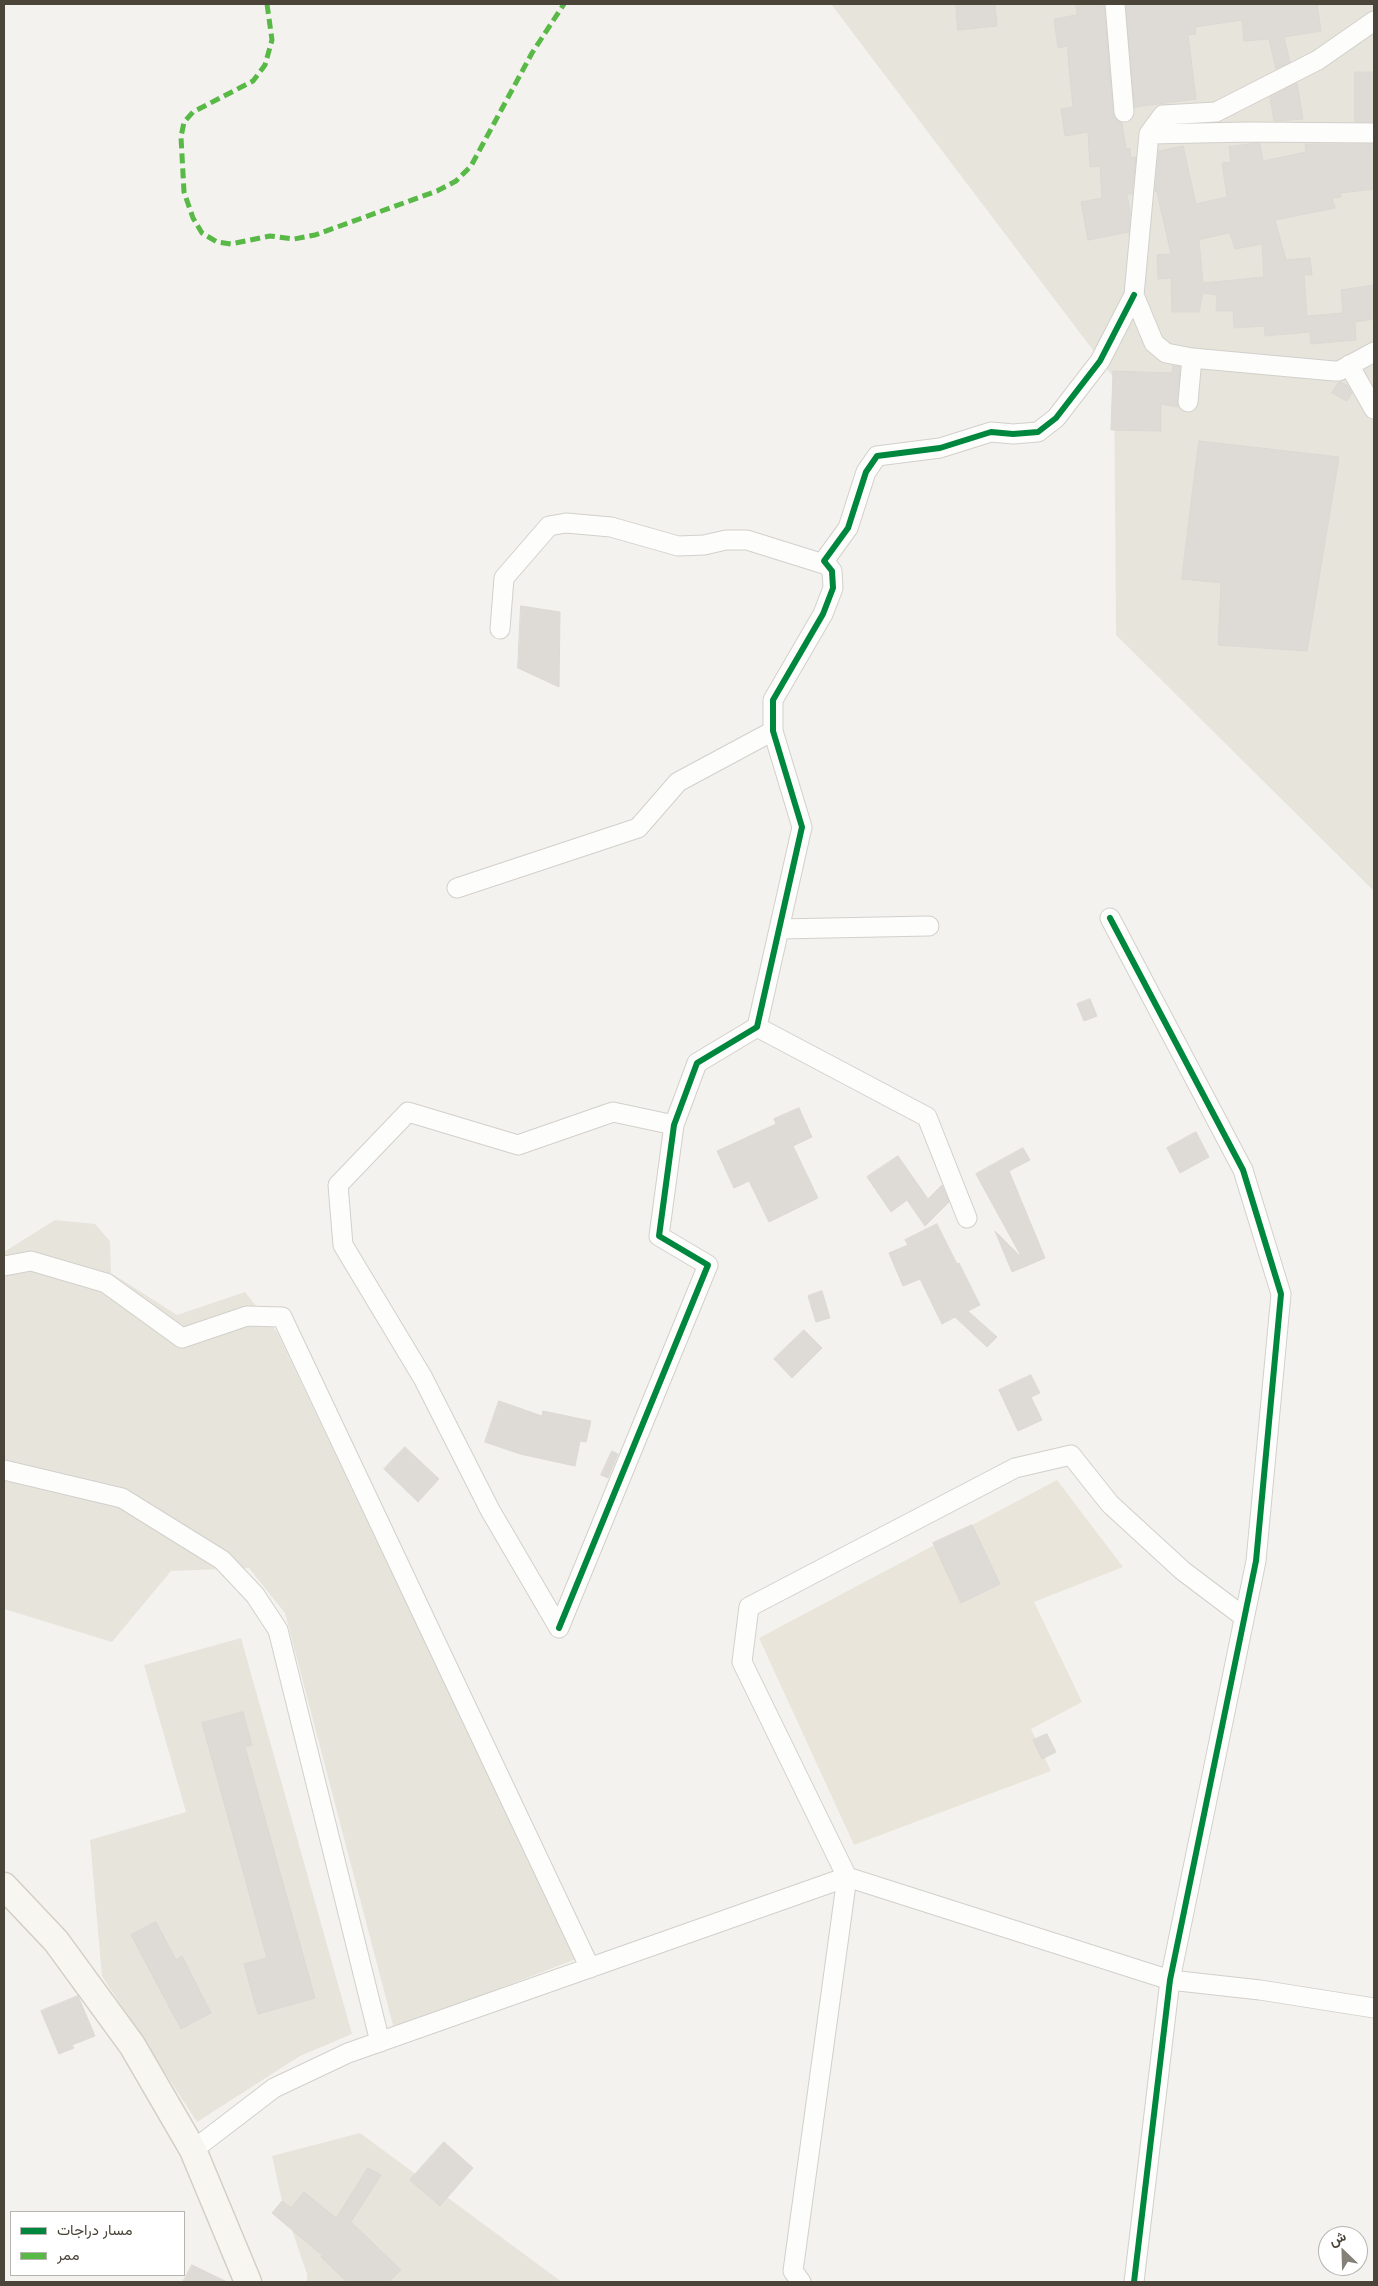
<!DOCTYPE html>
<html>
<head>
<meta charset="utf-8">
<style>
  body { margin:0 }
  #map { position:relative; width:1378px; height:2286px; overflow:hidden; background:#f4f2ee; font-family:"Open Sans",Vazirmatn,sans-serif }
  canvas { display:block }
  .frame { position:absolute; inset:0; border:5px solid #4b4439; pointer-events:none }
  .legend { position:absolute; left:10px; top:2211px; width:175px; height:65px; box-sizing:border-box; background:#fff; border:1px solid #b7b4b0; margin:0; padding:6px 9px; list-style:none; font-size:15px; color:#4b4439 }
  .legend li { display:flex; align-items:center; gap:10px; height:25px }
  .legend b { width:25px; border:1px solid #b7b4b0 }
  .north { position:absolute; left:1318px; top:2226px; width:50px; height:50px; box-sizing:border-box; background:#fff; border:1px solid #b7b4b0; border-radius:50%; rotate:336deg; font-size:14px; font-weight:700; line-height:20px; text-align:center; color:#4b4439 }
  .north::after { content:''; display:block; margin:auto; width:18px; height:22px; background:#868178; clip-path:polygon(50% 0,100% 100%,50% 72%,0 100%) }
</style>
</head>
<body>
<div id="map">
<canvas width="1378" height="2286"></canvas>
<div class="frame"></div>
<ul class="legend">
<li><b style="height:6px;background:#00873e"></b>مسار دراجات</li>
<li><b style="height:6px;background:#58b947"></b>ممر</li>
</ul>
<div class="north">ش</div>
</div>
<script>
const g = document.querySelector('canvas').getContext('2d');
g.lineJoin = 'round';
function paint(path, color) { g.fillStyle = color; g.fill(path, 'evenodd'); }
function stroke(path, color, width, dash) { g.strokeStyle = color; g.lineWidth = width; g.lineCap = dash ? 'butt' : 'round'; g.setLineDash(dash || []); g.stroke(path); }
paint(new Path2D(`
  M831,4H1374V891L1116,635L1114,378Z
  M55,1220L95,1224L110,1241L111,1273L177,1315L245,1292L277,1332L576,1959L394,2029L285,1613L249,1568L171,1571L112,1642L4,1609V1252Z
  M241,1638L352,2034L300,2056L197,2122L102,1976L90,1840L186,1812L144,1665Z
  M360,2133L562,2282H307V2274L282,2201L272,2156Z`), '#e7e4dc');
paint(new Path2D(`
  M1057,1480L1123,1567L1034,1602L1082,1702L1031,1729L1051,1771L854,1845L759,1638Z`), '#eae5da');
const building = new Path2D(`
  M956,4H995L997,26L958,30Z
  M1076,4H1104L1113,113L1115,119L1122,123L1126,149L1130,148L1131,158L1136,157L1132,194H1127L1130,212L1129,232L1088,240L1081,202L1102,198L1100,166L1090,167L1088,132L1065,136L1061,109L1073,107L1067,46L1058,48L1054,19L1077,15Z
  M1126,4H1317L1321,31L1284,37L1290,62L1276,69L1269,39L1244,41L1242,20L1195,27L1196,34L1188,35L1196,99L1135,107Z
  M1355,72H1374V122H1355Z
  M1297,83L1303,119L1274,121L1270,97Z
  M1260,143L1263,161L1306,152L1305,144H1374V189L1340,193L1341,197L1332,198L1335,208L1275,220L1286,260L1310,258L1312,275H1304L1307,316L1343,313L1341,290L1374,285V319L1355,322L1356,340L1311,344L1310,332L1265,336L1264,326L1234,328L1233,311H1216L1217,295L1203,293L1199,312H1172L1171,278L1158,279L1157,255L1171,254L1157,192H1155L1159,151L1183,146L1196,204L1227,197L1222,163L1231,162L1229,147ZM1230,233L1235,249L1262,244L1264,277L1203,283L1199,240Z
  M1173,366L1180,367L1178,407L1161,404V431L1111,430L1113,371L1172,373Z
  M1339,382L1347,385L1352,393L1347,401L1332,393Z
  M1199,441L1339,457L1307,651L1218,645L1221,583L1182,579Z
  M521,606L560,612L559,687L518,668Z
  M1090,999L1097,1016L1084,1021L1077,1004Z
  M799,1108L812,1137L793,1146L818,1198L769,1222L749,1181L734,1188L717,1151L776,1124L774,1119Z
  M1196,1132L1209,1157L1180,1173L1167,1148Z
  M1023,1148L1030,1160L1009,1171L1045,1258L1012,1272L995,1231L1022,1258L976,1174Z
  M898,1156L928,1199L942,1185L949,1202L925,1226L907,1200L891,1212L867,1177Z
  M937,1224L957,1264L959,1263L980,1305L968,1311L997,1337L987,1347L955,1317L942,1324L920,1279L903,1286L889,1253L908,1245L905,1240Z
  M822,1291L830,1318L816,1322L808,1296Z
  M804,1330L822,1348L792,1378L774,1359Z
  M1031,1375L1040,1393L1031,1397L1042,1420L1018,1431L999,1390Z
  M499,1401L542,1416L543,1411L591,1421L586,1442L580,1441L575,1466L520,1454L485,1442Z
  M405,1447L439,1479L418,1502L384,1469Z
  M612,1451L618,1454L608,1478L601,1475Z
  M972,1525L1000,1584L961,1603L933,1543Z
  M243,1712L252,1745L245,1747L315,1998L258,2014L244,1964L267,1958L202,1723Z
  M1047,1734L1056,1752L1042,1759L1033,1740Z
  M156,1922L176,1960L182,1956L211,2013L181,2029L131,1935Z
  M78,1996L95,2036L72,2045L74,2048L59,2054L41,2011Z
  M444,2142L473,2168L440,2206L410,2180Z
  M368,2168L381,2175L351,2222L401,2270L389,2282H347L321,2257L323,2256L272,2213L282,2201L291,2208L304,2192L336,2218Z
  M192,2265L227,2282H183Z`);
paint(building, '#dedbd6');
stroke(building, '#dcd9d4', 1);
const street = new Path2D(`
  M1115,4L1124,112
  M1374,21L1318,60L1216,112L1163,115L1149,134L1134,295L1154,343L1166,353L1192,358L1334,371H1339L1374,352
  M1149,134L1249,132L1374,133
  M1349,365L1374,409
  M1188,402L1192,358
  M500,629L504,578L549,526L566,523L611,527L678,546L704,545L726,540H747L827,565
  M457,888L638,828L678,782L773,731
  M1110,918L1243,1170L1281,1294L1256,1561L1170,1980L1134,2282
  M779,929L929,926
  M757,1027L927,1117L967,1218
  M4,1266L31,1261L106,1283L182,1338L247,1316L282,1317L590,1968
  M4,1470L122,1498L222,1560L255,1595L278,1630L380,2042
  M559,1628L708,1265L659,1236L674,1125L697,1063L757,1027L802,827L773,731V700L823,614L833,588L832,571L824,561L848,528L866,472L877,456L940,448L991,432L1013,434L1038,432L1056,418L1100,361L1134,295
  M559,1628L490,1510L423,1378L343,1245L338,1185L408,1112L518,1145L613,1112L674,1125
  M193,2150L274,2088L348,2053L847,1877L1170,1980L1260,1990L1374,2008
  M801,2282L793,2271L847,1877L742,1662L749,1607L1015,1468L1071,1455L1110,1504L1183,1571L1244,1617`);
const secondary = new Path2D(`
  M4,1886L56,1941L132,2045L193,2150L248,2282`);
stroke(street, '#d2d0cb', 21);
stroke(secondary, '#d3cfc5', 29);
stroke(street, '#fdfdfc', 19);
stroke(secondary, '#f7f6f1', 26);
stroke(new Path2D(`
  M267,4L272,40L265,65L253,81L193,112L184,122L181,137L184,192L193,218L202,233L217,242L231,244L270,236L294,239L315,235L437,191L456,181L471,166L532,53L564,4`), '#58b947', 5, [10, 5]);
stroke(new Path2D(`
  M1110,918L1243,1170L1281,1294L1256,1561L1170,1980L1134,2282
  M559,1628L708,1265L659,1236L674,1125L697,1063L757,1027L802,827L773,731V700L823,614L833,588L832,571L824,561L848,528L866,472L877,456L940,448L991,432L1013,434L1038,432L1056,418L1100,361L1134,295`), '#00873e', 6);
</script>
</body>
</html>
